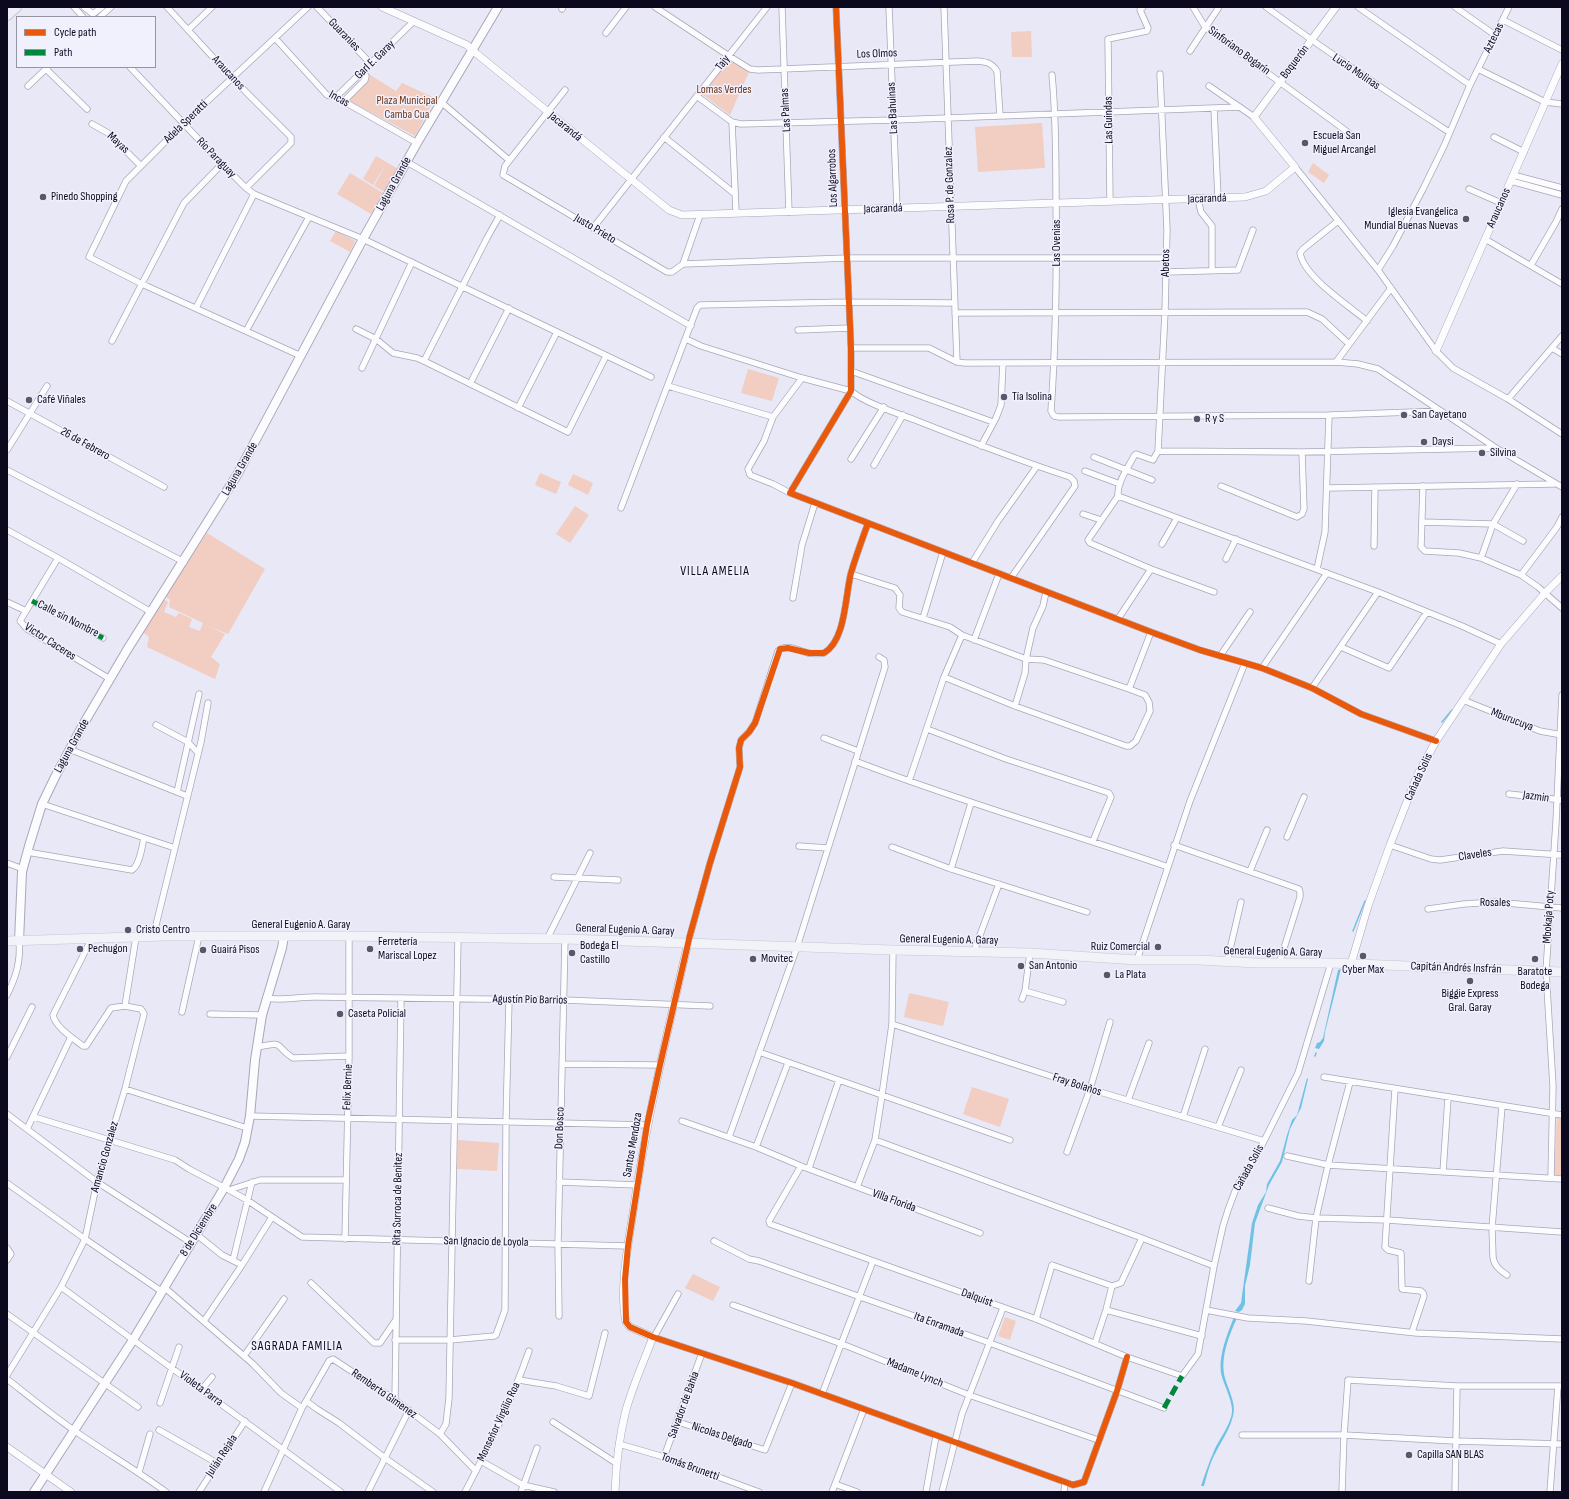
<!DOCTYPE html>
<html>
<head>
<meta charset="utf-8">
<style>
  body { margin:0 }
  #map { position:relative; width:1569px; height:1499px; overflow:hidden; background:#e8e8f6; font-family:"Sofia Sans Condensed",sans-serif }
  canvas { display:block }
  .frame { position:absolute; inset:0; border:8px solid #0c091f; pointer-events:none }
  .legend { position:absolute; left:16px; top:16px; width:140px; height:52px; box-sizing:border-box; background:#f1f1fe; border:1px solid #9594a5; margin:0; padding:5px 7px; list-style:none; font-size:12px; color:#0c091f }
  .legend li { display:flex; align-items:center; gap:8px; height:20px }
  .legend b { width:20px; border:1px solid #9594a5 }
</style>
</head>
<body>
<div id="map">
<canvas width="1569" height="1499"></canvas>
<div class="frame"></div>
<ul class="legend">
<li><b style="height:5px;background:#e8590c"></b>Cycle path</li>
<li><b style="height:5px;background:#00873e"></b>Path</li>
</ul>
</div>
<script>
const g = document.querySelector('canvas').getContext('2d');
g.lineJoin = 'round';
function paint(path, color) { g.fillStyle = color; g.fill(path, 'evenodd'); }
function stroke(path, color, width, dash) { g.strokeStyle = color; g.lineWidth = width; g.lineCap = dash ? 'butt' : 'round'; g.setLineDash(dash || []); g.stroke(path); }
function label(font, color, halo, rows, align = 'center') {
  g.font = font + ' "Sofia Sans Condensed",sans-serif'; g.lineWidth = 3; g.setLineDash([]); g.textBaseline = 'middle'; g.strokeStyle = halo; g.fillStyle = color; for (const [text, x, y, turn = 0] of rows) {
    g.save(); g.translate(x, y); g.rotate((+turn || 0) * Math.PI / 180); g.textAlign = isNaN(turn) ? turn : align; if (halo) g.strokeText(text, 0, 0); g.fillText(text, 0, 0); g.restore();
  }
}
paint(new Path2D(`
  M1031,31L1032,57H1012L1011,32Z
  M729,59L749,72L730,115L702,94Z
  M367,73L396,91L402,83L435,98L415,136L346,99Z
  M1042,123L1045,168L978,172L975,127Z
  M376,156L398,169L385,192L374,186L386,164L373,185L363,179Z
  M1313,163L1329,175L1324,183L1308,172Z
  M350,173L383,193L371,214L337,194Z
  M336,231L355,241L350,252L330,241Z
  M748,369L779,378L772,401L741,393Z
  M540,473L561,482L556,494L535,485Z
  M573,474L593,483L588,495L568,485Z
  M575,506L589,515L570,543L556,534Z
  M207,533L265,569L228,634L208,626L225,634L211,657L220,664L215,679L147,647L149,637L144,633L145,627L163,599L168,602L164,612L176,617L179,613L192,619L189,627L200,631L203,623L169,607L170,600L165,596Z
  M909,993L949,1002L943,1026L904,1017Z
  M972,1087L1009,1099L1000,1127L963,1114Z
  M1557,1115L1562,1116V1175H1554Z
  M458,1140L499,1143L497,1171L457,1169Z
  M693,1274L720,1287L713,1301L685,1288Z
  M1005,1317L1016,1321L1010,1340L998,1336Z`), '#f2cdc2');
paint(new Path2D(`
  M1341,969L1325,1032L1324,1041L1319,1049L1315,1048L1317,1043L1320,1042L1323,1038L1338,970Z
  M1307,1078L1308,1079L1301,1108L1290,1129L1282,1162L1269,1185L1255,1223L1250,1265L1245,1286V1304L1242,1310L1239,1312L1235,1311L1241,1303L1252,1223L1258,1205L1266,1192L1267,1184L1280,1161L1287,1135L1292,1120L1297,1115L1299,1108Z
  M1234,1317L1237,1318C1229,1335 1221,1356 1224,1374C1227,1388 1237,1403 1233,1416C1230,1429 1222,1440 1216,1452C1210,1462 1207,1475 1204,1486H1201C1205,1474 1209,1462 1214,1451C1219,1439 1233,1422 1232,1409C1231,1398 1225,1387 1222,1377C1217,1358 1227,1335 1234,1317Z`), '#70c2e4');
stroke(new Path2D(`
  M1442,722L1452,710
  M1353,931L1365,901
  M1315,1056L1316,1053`), '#70c2e4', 1.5);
const minor = new Path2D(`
  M74,7L83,17
  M84,7L93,14L102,7
  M167,7L232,78L291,137V143L246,188
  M317,7L371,64
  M655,7L729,56L750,69L758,70L978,61C987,62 992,63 997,71L1000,116
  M782,7L789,212
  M836,7L851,348V391L790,493L1151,632L1200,650L1262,668L1312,688L1361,714L1436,741
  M889,7L897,208
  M944,7L957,362
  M1193,7L1205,27L1349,133
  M1266,7C1326,51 1387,92 1449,132
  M1358,7L1470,85
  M1455,7L1495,35
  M562,9L563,7
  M100,17L111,7
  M1503,20L1562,50
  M188,30L212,7
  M606,33L626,7
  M275,38L327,95L336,97L417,143
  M1190,51L1219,7
  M130,67L222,164L246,188L254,194L363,239L651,377
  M46,69L87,109
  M1478,69L1545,102L1562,104
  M1160,74L1167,230L1165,312L1158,451L1153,460L1136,454L1134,456C1128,468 1117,482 1118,496L1088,540L1090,543L1151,569L1214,592
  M1052,75C1056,115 1056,156 1056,196C1057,268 1056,340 1051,411L1054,416L1059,417L1329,415L1441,411
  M28,86L48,67
  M1209,86L1254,117
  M565,90L505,166L503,175L667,272H672L683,264
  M336,97L414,21
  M698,97L732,122L741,124L894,120L1240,107
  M343,102L365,80L366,76L362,72
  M441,102L509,160
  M1214,108L1218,198
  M732,122L736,212
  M92,124L108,133L141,166
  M664,137L735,194
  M1494,137L1524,152
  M407,162L691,326
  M1295,167L1378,270L1436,351L1453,368L1508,399L1562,434
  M1513,175L1562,188
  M1511,181L1562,195
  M1469,189L1501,203
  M1198,199L1201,212L1212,226V270
  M1110,201L1108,39L1147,31L1148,28L1140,10L1143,7
  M700,215L683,264L847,258H1166
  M1338,221L1303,249L1300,253C1304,277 1348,305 1367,321
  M593,228C651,154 709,81 767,7
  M1485,239L1562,284
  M1531,265L1556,222L1562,209
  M1378,270L1393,246L1423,189L1444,146L1470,85L1509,7
  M1166,272L1238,270L1253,230
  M196,308L254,194
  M955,313L1307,312L1322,319L1349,344
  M356,329L376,339L393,353L417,358L426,362L568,432L606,356
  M798,330L850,328
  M246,331L309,217
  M686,339L701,346L802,378L851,391C865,403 896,413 915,420C966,440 1018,460 1070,477L1074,481L1075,486L1011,578
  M112,341L184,203L222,164
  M851,348H929L957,362L965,363L1336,362L1358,364L1378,369L1496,448L1562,487
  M1552,348L1562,354
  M301,356L142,284L89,257L126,181L184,123L308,7
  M424,361L487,238L500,215
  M1336,362L1391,288
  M362,368L412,262
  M851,371L993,422
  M472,380L509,308
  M668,386L773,417
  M1508,399L1562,336
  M7,401L164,487
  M518,408L557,332
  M981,446L996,418L1001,405L1003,363
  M7,450L47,386
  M1158,451L1302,452L1496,448
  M1094,457L1152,480
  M851,459L884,407
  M874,465L903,415
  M7,470L184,562
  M1085,471L1120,484
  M1221,486L1297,517L1302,514L1304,509L1302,452
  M1423,486L1421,547L1425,551L1459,553L1481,558L1521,575L1538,587L1562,608
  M1327,488L1554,484
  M790,493L773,484L750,475L748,469L764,441L773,417L802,378
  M1118,496L1378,592L1462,626L1501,644
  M621,508L697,308L700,305L849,302L954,303
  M1083,514L1101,520
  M1422,522L1493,524L1523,541
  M7,530L58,558L151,612
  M1162,544L1177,518
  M1374,546L1375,487
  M58,558L20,621L27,629L110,679
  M1481,558L1493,524L1517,484
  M1226,559L1236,539
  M972,563L998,521L1037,466
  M1317,569L1325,532L1329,415
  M851,574L895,588L900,595L899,608L902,612L950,627L962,635L1026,659L1044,660L1129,689L1145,695L1149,702L1150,711L1136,741L1130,746H1126L1015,706L944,677
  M1521,575L1557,527L1562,517
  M793,598L802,545L815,503
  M32,601L103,638
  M7,602L26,611
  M923,618L943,552
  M1118,619L1151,569
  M974,640L999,574
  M1341,647L1389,668L1427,612
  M1220,656L1250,612
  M1262,668L1327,573
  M1312,688L1378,592
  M1129,689L1151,632
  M1463,700L1540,731L1562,735
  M1015,706L1025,673L1026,659L1033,628L1043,606L1046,592
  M156,725L188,742L198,753
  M927,729L1006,759L1109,793L1111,797L1093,841
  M824,738L858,751
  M69,749L187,796
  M855,761C958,801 1064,831 1168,867
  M909,781L944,677L962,635
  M177,792L199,694
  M1509,794L1562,800
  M42,804L175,848
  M1287,837L1304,797
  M1174,845L1299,889L1300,892V897L1279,964
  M1390,845L1431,859L1440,860L1503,851L1562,855
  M799,846L828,848
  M892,847L951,869L1087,912
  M27,852L132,870C140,865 142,846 144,838
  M7,863L23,869
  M951,869L971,803
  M1250,871L1267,830
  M554,877L618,880
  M1428,909L1464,904L1495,902L1562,908
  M153,937L201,742L208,703
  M547,939L590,853
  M688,943L710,863L740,767L739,748L741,740L749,732L755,723L778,651C786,643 799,651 808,653C814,654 819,654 824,653C846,640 845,596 851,573C856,556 862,540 868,523
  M974,951L999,884
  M1137,960L1190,801L1245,663
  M1227,962L1241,902
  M1025,991L1063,1002
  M7,995C16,977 21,961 19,941
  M266,998C282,1001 298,997 315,997L564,1000L710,1006
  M1022,999L1025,991L1030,953
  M125,1006L136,937
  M182,1012L199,936
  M210,1014L262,1015
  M892,1024L1090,1089L1264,1141
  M258,1047C286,1041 273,1045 293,1058L349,1056
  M759,1052L1010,1140
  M7,1057L32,1007
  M562,1064L660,1065
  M1324,1077L1562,1115
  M125,1089L247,1128
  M1395,1089L1385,1247L1388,1250L1401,1253L1402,1289L1421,1291L1423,1293L1424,1296L1412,1332
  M1128,1100L1149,1043
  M1502,1106L1492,1228L1493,1257C1494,1266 1500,1270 1507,1275
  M7,1114L97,1182L190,1242
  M250,1116L647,1125
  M34,1117L175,1160L189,1169L229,1190L260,1180H345
  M1183,1117L1205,1049
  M682,1121L756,1147L801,1166L980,1233
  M1218,1127L1241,1070
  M27,1129L71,1037
  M729,1137L797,947L885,667L884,660L879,657
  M875,1140L1142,1238L1214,1266
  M756,1147L788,1063
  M1067,1152L1090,1089L1110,1022
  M1287,1156L1328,1165L1562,1179
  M801,1166L769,1221L770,1224L1036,1319L1127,1357L1182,1376L1198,1354L1214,1266L1223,1226L1228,1210L1237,1186L1257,1155L1298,1073L1331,963
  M809,1168L839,1080
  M1443,1172L1448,1098
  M1551,1178L1553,1086L1546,971L1556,822L1562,695
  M559,1182L637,1185
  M7,1183L85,1239L161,1291
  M857,1187L875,1140L882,1095L892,1024L893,950
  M229,1190L247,1200L302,1237L628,1246
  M1268,1208L1298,1216L1316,1218L1387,1220L1562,1232
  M196,1234L222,1255L242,1265
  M345,1239L349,1056V936
  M714,1241L749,1259L759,1261L990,1343L1164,1408
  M7,1248L11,1254L7,1260
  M233,1260L252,1182
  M1309,1281L1316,1218L1328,1165L1350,1082
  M311,1283L374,1343H380L395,1321
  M61,1287L341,1492
  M164,1287L253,1364L281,1393L302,1408
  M733,1305L842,1344L969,1395L1098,1440
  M1106,1310L1202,1336
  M1206,1310L1248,1318L1306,1321L1416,1333L1562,1339
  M7,1314L138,1407
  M559,1316L558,1244L565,939
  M1036,1319L1052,1265L1112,1286L1121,1283L1142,1238
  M204,1321L242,1265L272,1217
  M653,1337L792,1383L1073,1485L1084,1482L1117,1391L1127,1357
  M654,1337L678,1294
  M395,1340H450L494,1336L496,1335L505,1310L506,1122L509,1000
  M1095,1343L1106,1310L1112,1286
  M244,1356L284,1299
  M7,1375L61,1287L85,1239L97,1182L125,1089L144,1014L141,1009L125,1006L111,1008L86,1046H83C74,1039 55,1027 53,1015L92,938
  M7,1379C30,1397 52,1415 75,1431C105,1452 136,1470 166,1492
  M519,1380L556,1386L589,1396L605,1333
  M201,1390L212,1377
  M822,1394L873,1261
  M395,1400L401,998
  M306,1401L317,1409L339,1423L385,1458L433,1492
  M160,1403L179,1347
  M553,1422L616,1463
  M678,1422L765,1450L792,1383
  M159,1430L217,1463
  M440,1434L446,1424L449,1398L458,938
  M1242,1435H1344L1455,1441L1562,1444
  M619,1444L664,1457L759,1492
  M664,1457L702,1353
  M481,1461L523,1485L554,1492
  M139,1472L150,1434
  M835,1484L857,1492
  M199,1492L245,1421
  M264,1492L302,1408L329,1361L333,1359L395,1400L440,1434L476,1471
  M368,1492L409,1410
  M465,1492C489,1446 512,1400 529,1351
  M521,1492L537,1448
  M832,1492L864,1409
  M926,1492L936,1436
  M942,1492L962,1414L1003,1308
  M1064,1492L1065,1483
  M1342,1492L1344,1435L1348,1380L1457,1386H1562
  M1455,1492L1457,1386
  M1550,1492L1558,1386`);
const tertiary = new Path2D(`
  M382,7L467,45L472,50L669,210L682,215L1245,197L1266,191L1295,167L1254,117L1336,7
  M1436,351L1562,64
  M1351,964L1368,906L1390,845L1417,776L1436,741L1501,644L1545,593L1562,576
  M7,1447L71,1492
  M615,1492C616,1464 619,1437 626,1410C633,1385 644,1361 653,1337L630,1327L626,1322C619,1291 628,1245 633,1213C646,1122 667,1033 688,943`);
const secondary = new Path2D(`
  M19,941L22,872L29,846L42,804L56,775L84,723L127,650L237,475L363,239L417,143L498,7
  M34,1492L133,1340L224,1188L239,1159L245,1142L250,1116L255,1060L262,1015L282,948L284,936`);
const primary = new Path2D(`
  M7,941L165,936H343L565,939L893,950L1030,953L1137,960H1199L1257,963H1331L1562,972`);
const trunk = new Path2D(`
  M7,15L16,7`);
stroke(minor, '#a8a7b8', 7);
stroke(tertiary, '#a8a7b8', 8);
stroke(secondary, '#a8a7b8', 10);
stroke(primary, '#c6c6cf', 10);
stroke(trunk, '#c6c6cf', 12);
stroke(minor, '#fcfcfe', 5.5);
stroke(tertiary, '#fcfcfe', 7);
stroke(secondary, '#fcfcfe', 8);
stroke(primary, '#f2f2f9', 9);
stroke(trunk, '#eeeef8', 10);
stroke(new Path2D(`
  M32,601L103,638
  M1164,1408L1182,1376`), '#00873e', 5, [10, 5]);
stroke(new Path2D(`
  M836,7L851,348V391L790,493L1151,632L1200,650L1262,668L1312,688L1361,714L1436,741
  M868,523C862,540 856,556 851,573C845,596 846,640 824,653H809L788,648L780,649L755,723L749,732L741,740L739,748L740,767L710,863L690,935L660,1065L647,1125L628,1246L625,1279L626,1322L630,1327L653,1337L792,1383L1073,1485L1084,1482L1117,1391L1127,1357`), '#e8590c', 6);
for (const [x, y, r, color] of [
  [1305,143,4,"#59576a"],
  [43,197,4,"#59576a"],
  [1466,219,4,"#59576a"],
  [1004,397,4,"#59576a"],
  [29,400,4,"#59576a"],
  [1404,415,4,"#59576a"],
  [1197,419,4,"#59576a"],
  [1424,442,4,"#59576a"],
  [1482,453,4,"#59576a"],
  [128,930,4,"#59576a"],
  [1158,947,4,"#59576a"],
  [80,949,4,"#59576a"],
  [370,949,4,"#59576a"],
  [203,950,4,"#59576a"],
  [572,953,4,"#59576a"],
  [1363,956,4,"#59576a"],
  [753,959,4,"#59576a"],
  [1535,959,4,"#59576a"],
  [1021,966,4,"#59576a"],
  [1107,975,4,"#59576a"],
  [1470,981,4,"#59576a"],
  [340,1014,4,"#59576a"],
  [1409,1455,4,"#59576a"]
]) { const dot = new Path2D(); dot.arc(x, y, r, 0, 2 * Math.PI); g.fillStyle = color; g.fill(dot); stroke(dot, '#f1f1fe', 1.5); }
label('12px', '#0c091f', '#f1f1fe', [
  ["Guaranies",344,35,46],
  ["Aztecas",1494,38,-64],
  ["Sinforiano Bogarín",1239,51,36],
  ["Los Olmos",877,54,-2],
  ["Garl E. Garay",375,60,-44],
  ["Boquerón",1295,62,-53],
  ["Tajy",723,63,-53],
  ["Lucio Molinas",1356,72,34],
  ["Araucanos",228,73,47],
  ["Incas",339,99,29],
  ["Las Bahuinas",893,108,-93],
  ["Las Palmas",786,110,-93],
  ["Las Guindas",1109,120,-91],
  ["Adela Speratti",186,122,-44],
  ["Jacarandá",565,127,39],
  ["Mayas",118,143,43],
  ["Río Paraguay",216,158,46],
  ["Los Algarrobos",833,178,-92],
  ["Laguna Grande",394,184,-61],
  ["Rosa P. de Gonzalez",950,185,-92],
  ["Jacarandá",1207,199,-2],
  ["Araucanos",1499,208,-66],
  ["Jacarandá",883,209,-2],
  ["Justo Prieto",595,229,31],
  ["Las Ovenias",1057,243,-90],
  ["Abetos",1166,263,-89],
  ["26 de Febrero",85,444,29],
  ["Laguna Grande",240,469,-60],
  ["Calle sin Nombre",68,619,27],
  ["Victor Caceres",50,642,33],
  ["Mburucuya",1512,720,21],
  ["Laguna Grande",72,746,-61],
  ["Cañada Solis",1419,777,-65],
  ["Jazmin",1536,797,8],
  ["Claveles",1475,855,-9],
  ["Rosales",1495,903,1],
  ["Mbokaja Poty",1549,917,-86],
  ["General Eugenio A. Garay",301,925],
  ["General Eugenio A. Garay",625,930,2],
  ["General Eugenio A. Garay",949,940,1],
  ["General Eugenio A. Garay",1273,952,1],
  ["Capitán Andrés Insfrán",1456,968,2],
  ["Agustín Pio Barrios",530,1000,1],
  ["Fray Bolaños",1077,1085,18],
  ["Felix Bernie",348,1087,-88],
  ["Don Bosco",560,1128,-88],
  ["Santos Mendoza",633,1145,-80],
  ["Amancio Gonzalez",105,1157,-74],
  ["Cañada Solis",1249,1168,-61],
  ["Rita Surroca de Benitez",398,1199,-89],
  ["Villa Florida",894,1201,20],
  ["8 de Diciembre",199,1230,-58],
  ["San Ignacio de Loyola",486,1242,1],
  ["Dalquist",977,1298,20],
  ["Ita Enramada",939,1325,20],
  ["Madame Lynch",915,1373,22],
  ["Violeta Parra",201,1389,36],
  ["Remberto Gimenez",384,1394,35],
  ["Salvador de Bahia",684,1405,-70],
  ["Monseñor Virgilio Roa",499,1422,-65],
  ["Nicolas Delgado",722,1436,18],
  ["Julián Rejala",222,1456,-57],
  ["Tomás Brunetti",690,1467,20]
]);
label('12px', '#6c3416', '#f1f1fe', [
  ["Lomas Verdes",724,90],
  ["Plaza Municipal",407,101],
  ["Camba Cua",407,115]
]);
label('12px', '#0c091f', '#f1f1fe', [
  ["Escuela San",1313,136],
  ["Miguel Arcangel",1313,150],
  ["Pinedo Shopping",51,197],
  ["Iglesia Evangelica",1458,212,"right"],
  ["Mundial Buenas Nuevas",1458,226,"right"],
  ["Tía Isolina",1012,397],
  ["Café Viñales",37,400],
  ["San Cayetano",1412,415],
  ["R y S",1205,419],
  ["Daysi",1432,442],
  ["Silvina",1490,453],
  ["Cristo Centro",136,930],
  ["Ferretería",378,942],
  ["Mariscal Lopez",378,956],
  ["Bodega El",580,946],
  ["Castillo",580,960],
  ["Ruiz Comercial",1150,947,"right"],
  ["Pechugon",88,949],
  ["Guairá Pisos",211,950],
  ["Movitec",761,959],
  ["San Antonio",1029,966],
  ["Cyber Max",1363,970,"center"],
  ["Baratote",1535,972,"center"],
  ["Bodega",1535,986,"center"],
  ["La Plata",1115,975],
  ["Biggie Express",1470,994,"center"],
  ["Gral. Garay",1470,1008,"center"],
  ["Caseta Policial",348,1014],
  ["Capilla SAN BLAS",1417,1455]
], 'left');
g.letterSpacing = '1px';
label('13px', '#0c091f', '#f1f1fe', [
  ["VILLA AMELIA",715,572],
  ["SAGRADA FAMILIA",297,1347]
]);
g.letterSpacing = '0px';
</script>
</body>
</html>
